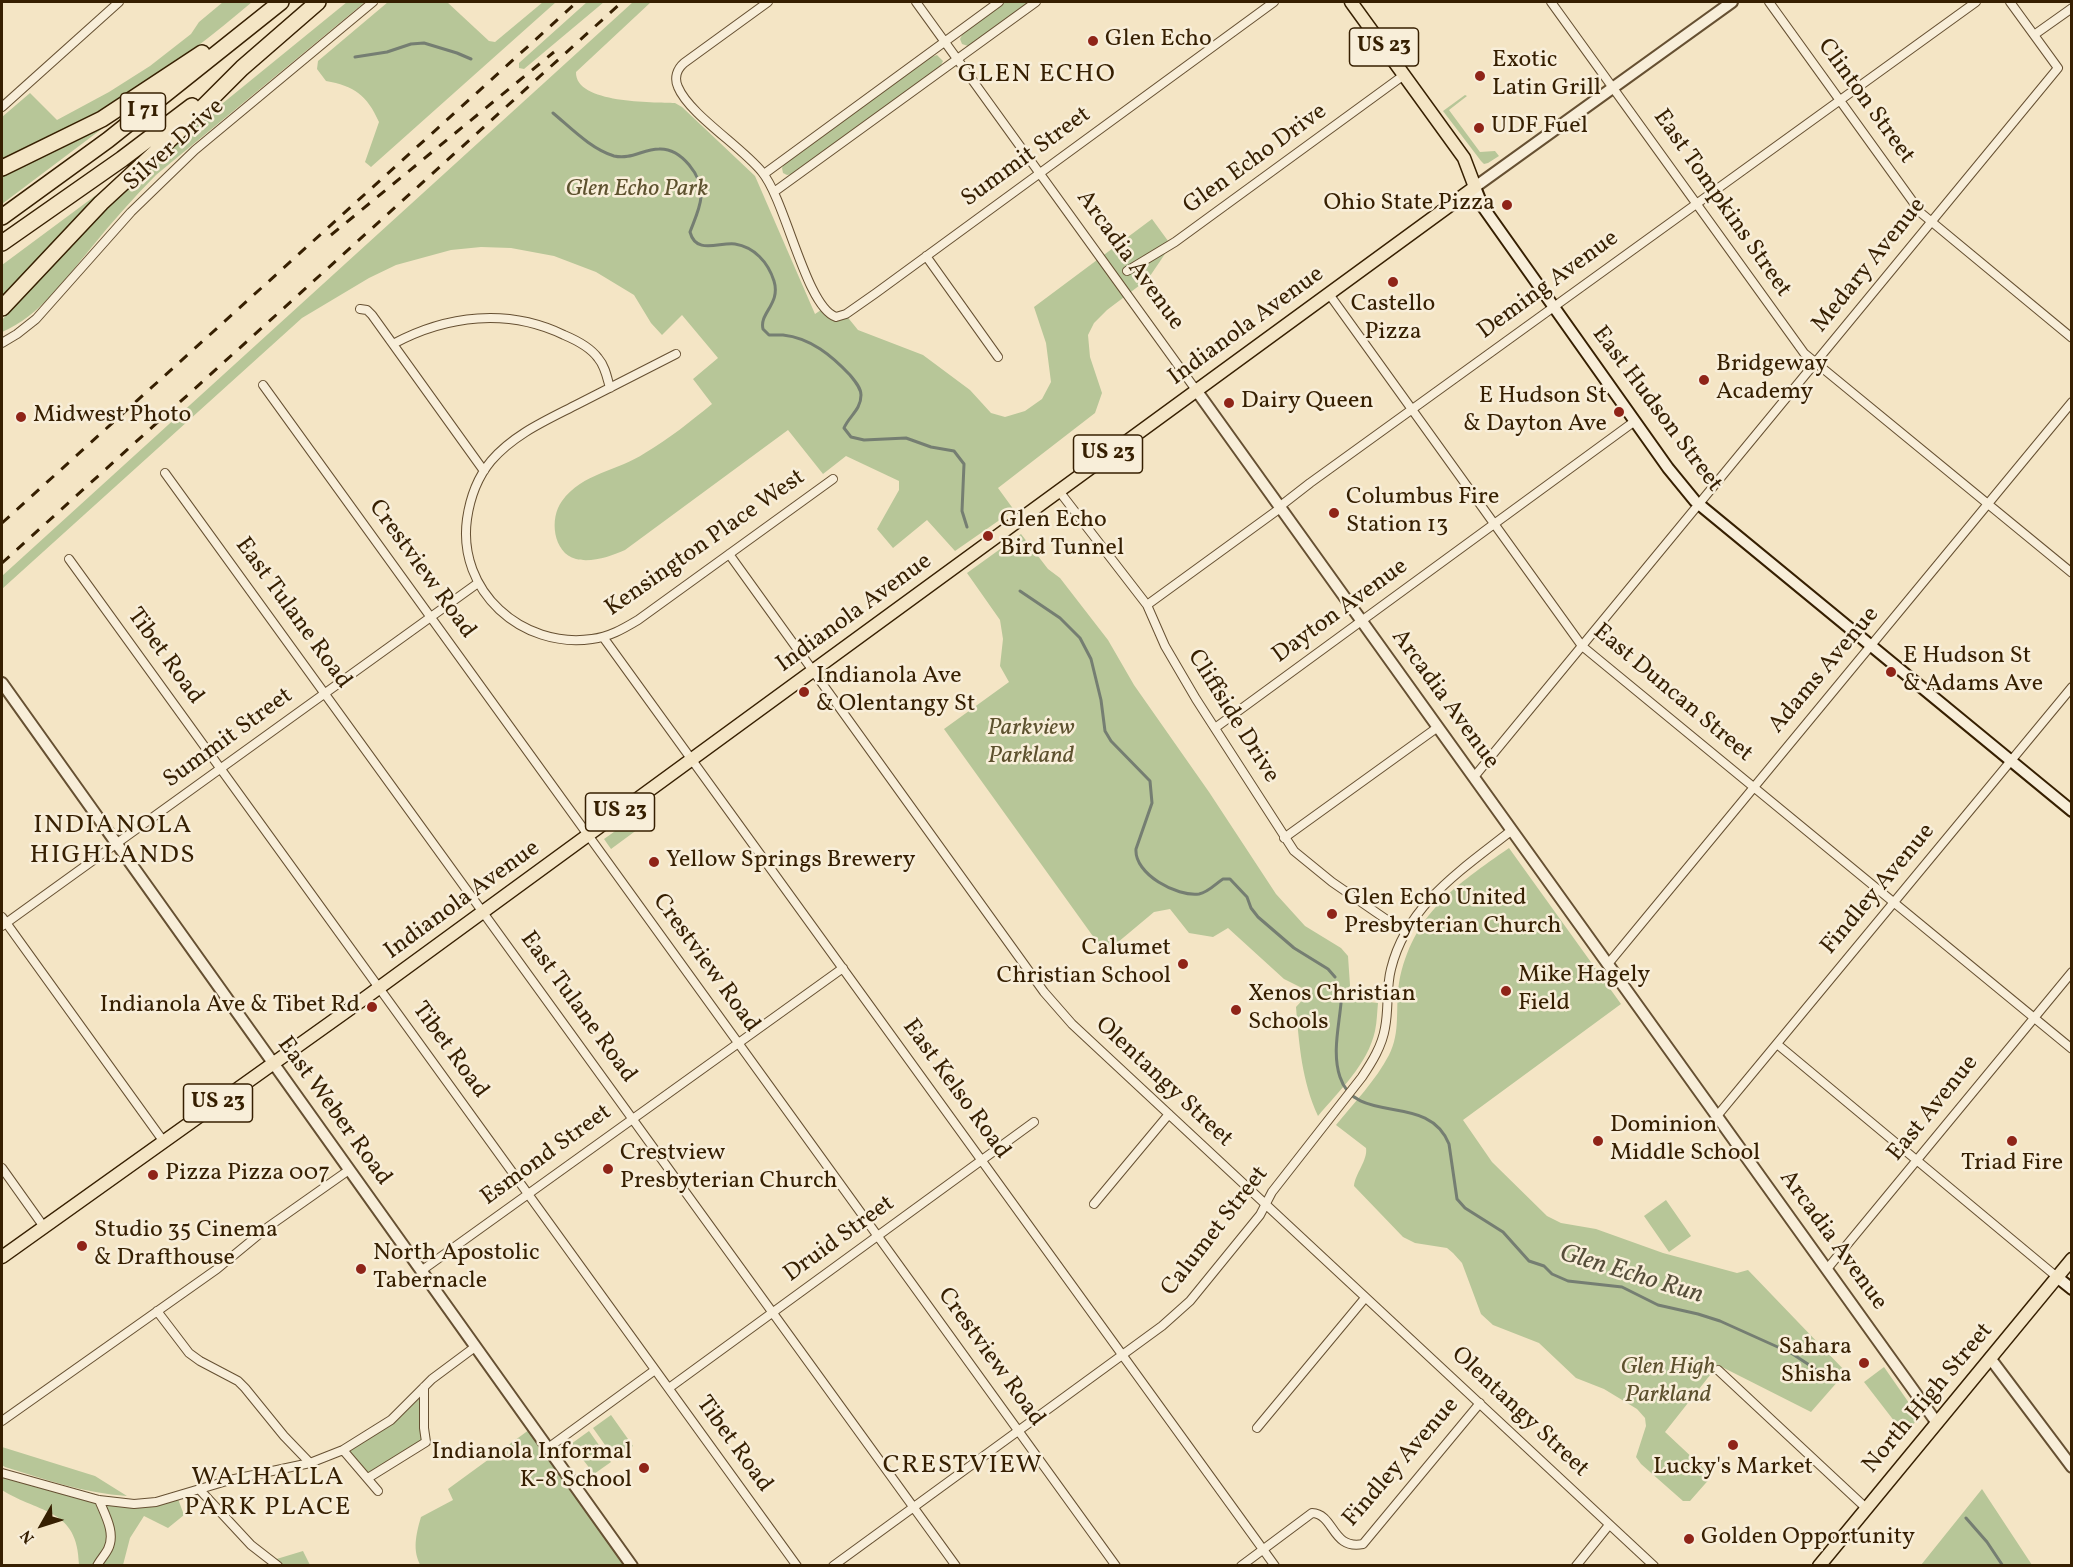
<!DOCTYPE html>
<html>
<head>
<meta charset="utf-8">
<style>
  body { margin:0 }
  #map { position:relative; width:2073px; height:1567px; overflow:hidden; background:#f4e5c5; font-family:Vollkorn,serif }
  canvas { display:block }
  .frame { position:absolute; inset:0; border:3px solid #361f01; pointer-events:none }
  .north { position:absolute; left:12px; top:1495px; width:60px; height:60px; -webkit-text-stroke:4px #f8eed9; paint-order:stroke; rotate:231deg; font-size:16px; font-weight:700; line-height:24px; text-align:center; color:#361f01 }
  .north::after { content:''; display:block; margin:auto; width:21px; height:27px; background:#361f01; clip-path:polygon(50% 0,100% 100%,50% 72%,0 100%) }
</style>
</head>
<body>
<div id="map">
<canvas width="2073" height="1567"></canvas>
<div class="frame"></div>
<div class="north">N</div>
</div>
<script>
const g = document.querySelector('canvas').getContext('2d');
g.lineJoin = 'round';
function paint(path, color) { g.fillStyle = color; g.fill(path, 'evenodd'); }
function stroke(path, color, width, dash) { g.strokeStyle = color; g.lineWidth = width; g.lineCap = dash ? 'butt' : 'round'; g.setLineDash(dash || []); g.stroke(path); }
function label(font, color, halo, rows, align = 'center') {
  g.font = font + ' Vollkorn,serif'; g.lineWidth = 5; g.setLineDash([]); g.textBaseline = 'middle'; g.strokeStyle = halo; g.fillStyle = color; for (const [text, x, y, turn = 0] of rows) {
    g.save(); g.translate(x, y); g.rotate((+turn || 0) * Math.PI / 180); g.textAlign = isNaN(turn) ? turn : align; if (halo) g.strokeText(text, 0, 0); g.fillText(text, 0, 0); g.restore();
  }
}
paint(new Path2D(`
  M223,2H252C214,34 174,66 131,92C90,118 45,138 2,160V117L30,93L57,120L109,92L150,66L191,34L199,22Z
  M347,2H365L156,175C133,198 112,222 91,248C65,279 40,316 2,332V320L73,239L169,147Z
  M388,2H447L489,41L495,42L543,2H556L371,167L365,162L379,122C367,95 354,86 326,81L317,69L318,61Z
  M587,2H604L524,69L519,68V63Z
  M633,2H651L576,72C575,104 654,102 675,103L682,107L755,176L815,314L824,308L829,314H845L858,330L923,355L970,390L991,413L1005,417L1025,411L1042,399L1051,382L1046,343L1034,307L1152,219L1171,245L1148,279L1107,310L1094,323L1088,335L1090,357L1102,393L1095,413L998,488L1014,510L955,551L927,520L893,548L877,529L899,490V481L846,456L823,474L788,430L625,550C612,556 591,563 576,559C553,553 549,518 562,501C582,473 618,471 645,453C669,439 691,421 712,404L693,379L718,358L682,315L662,335L651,323L634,295L596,272L554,256L511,248L481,247L451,250L396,265L369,278L302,318L2,589V576Z
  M1005,2H1029L968,46L962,44L960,39L963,33Z
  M937,55L943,61L940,67L793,174L787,175L783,173L782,168L785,163L931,57Z
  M1465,95L1467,96L1449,110L1480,152L1495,151L1499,156L1488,163L1484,164L1481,161L1443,111Z
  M107,125L2,204V174Z
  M99,193L101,195L2,301V265Z
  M1021,534L1048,569L1060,578L1108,640L1134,685L1209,792L1276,894L1305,926L1341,948L1348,956L1351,1000L1378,1003C1377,1012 1377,1022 1375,1031C1368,1064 1339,1091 1318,1116C1302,1082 1299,1044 1296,1007L1307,995L1304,989L1284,979L1228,928L1213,937L1189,933L1170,909L1154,912L1105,953L944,729L1009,682L1000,666L1003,639L1000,620L967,573Z
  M642,812L649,821L611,849L604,839Z
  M1509,848L1621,1004L1463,1120L1492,1162L1547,1216L1561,1223L1596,1229L1663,1253L1737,1273L1748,1270L1846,1372L1811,1412L1718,1365L1665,1432L1712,1476L1690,1501H1683L1641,1464L1636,1457L1646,1426L1645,1418L1637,1409L1604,1389L1576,1378L1539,1343L1493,1325L1481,1314L1462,1263L1453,1253L1447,1248L1415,1243L1403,1237L1354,1186C1355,1174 1368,1160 1366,1148L1336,1125C1354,1103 1376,1080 1389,1055C1401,1032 1395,1008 1399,983C1412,914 1456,885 1509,848Z
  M1666,1200L1691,1236L1669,1252L1644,1216Z
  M1884,1367L1916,1413L1915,1422L1905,1435L1864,1382Z
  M424,1387L426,1442L368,1478L343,1450L379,1428Z
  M611,1415L633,1446L615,1459L593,1428Z
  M533,1427L632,1565L421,1566C412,1551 416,1534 421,1517L453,1500L448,1489Z
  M589,1431L611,1462L594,1474L571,1444Z
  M2,1447L95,1476L127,1496C84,1493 46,1480 5,1467L2,1465Z
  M2,1473L117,1503L178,1499L184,1515L168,1528L144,1516L130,1538L123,1565H79C78,1508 40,1514 2,1490Z
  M1982,1489L2032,1565H1921Z
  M303,1551L310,1565H271L270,1561Z`), '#b7c698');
stroke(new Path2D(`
  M355,57L387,52L411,44L424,43L457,53L471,59
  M553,113C571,128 591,149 614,156C631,160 643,149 659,149C681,148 703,176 701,197C700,209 694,221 690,232C696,255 719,242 735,244C754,247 768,262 774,281C781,304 759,313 763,329L769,335C774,335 778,335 783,335C811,338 832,356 850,375C855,381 861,388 861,395C861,410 849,416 844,428L851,437L864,440L906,438L931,447L954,451L964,464L962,511L967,527
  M1020,591L1060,618L1080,638L1091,659L1101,700L1105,731L1111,741L1150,781L1152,803L1136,849C1134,874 1177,897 1199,894C1209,892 1215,884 1223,879H1230L1247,897L1251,908L1258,917L1294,948L1328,969L1335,977
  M1341,1003C1339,1026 1332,1054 1340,1077C1356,1127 1428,1091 1449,1144L1457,1199L1465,1208L1503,1232L1529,1261L1544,1266L1552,1274L1568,1281L1622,1287L1658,1305L1698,1314L1720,1321L1791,1353L1820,1372
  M1966,1518L1987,1542L2003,1566`), '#757e72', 3);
const minor = new Path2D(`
  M768,2L684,63C677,69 674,78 678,87C689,114 742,147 762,172C786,201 806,307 836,317L846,314L876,293L1274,2
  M916,2L1196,390
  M1551,2L1804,353L2072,573
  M1769,2L1921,213L2072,338
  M2034,35L2072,8
  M2,107L119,2
  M764,174L999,2
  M774,192L1036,2
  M926,256L998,357
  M1127,271L1175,242L1404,75
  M1329,294L1582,646L2072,1049
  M360,309L367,310L372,315L484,471
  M2,343L17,334L36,319L131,212L195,150L373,2
  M393,344C447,315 508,308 564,335C576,340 590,347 598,358C605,366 607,377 610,388
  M676,354C643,371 611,387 578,404C547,420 514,434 491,461C477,478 470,498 467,519C457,591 522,649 592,639C609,637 623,629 638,620L833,479
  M263,385L1116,1566
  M165,473L956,1566
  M1059,491L1147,605L1165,646L1196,699L1294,851L1332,882L1406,933
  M729,554L1044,992L1072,1024L1654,1566
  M69,559L797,1566
  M1147,605L1279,509L1283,504L1310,483L1976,2
  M603,637L1275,1566
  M1215,728L1635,421
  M1474,777L2058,68L2010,2
  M1284,838L1438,727
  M2,917L164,1142
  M2,926L478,583
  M1608,964L2072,402
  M1777,1044L2057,1277
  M1717,1116L2072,687
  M2,1168L44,1227
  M1094,1204L1169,1114
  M1827,1269L2072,972
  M421,1271L843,968
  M157,1311L189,1353L200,1361L238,1381L245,1388L284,1436L310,1463
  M1718,1370L1866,1508
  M669,1388L1034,1122
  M2,1421L217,1269L268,1227L349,1170
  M1257,1428L1365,1298
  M548,1448L655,1370
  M343,1450L378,1491
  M2,1473L99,1500L134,1504L156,1502L230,1480L310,1463L343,1450L391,1420L432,1379L475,1347
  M368,1478L426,1442L424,1428V1387
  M199,1489L251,1545L278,1566
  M97,1566C100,1560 105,1555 108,1549C116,1533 105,1515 99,1500
  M833,1566L1162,1326L1190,1301L1260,1215L1272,1192L1362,1077C1372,1062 1382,1046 1385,1028C1389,1008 1386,988 1391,969C1407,904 1463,869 1512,830
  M1241,1566L1312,1513C1335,1514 1331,1550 1363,1544L1480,1403
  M1576,1566L1609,1525`);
const tertiary = new Path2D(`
  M1475,187L1732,2
  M1196,390L1937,1423
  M2,683L632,1566
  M1990,1358L2072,1467`);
const secondary = new Path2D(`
  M1475,187L1483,207L1668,468L1695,501L2072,811
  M2057,1277L2072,1289`);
const primary = new Path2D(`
  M2,1257L365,998L1475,187L1464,158L1351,2
  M1819,1566L2072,1259`);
const motorway = new Path2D(`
  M2,168L102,119L202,53
  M2,217L108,140L281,2
  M2,243L122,159L192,106
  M2,308L101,203L181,129L242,68L318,2`);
stroke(minor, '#665032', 10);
stroke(tertiary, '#665032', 14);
stroke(secondary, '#361f01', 14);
stroke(primary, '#361f01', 15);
stroke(motorway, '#361f01', 18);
stroke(minor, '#f8eed9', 8);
stroke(tertiary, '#f8eed9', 10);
stroke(secondary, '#f8eed9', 10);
stroke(primary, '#f4e5c5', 12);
stroke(motorway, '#f4e5c5', 15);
stroke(new Path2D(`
  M331,235L554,52
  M2,523L577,2
  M2,563L622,2`), '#361f01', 3, [10, 10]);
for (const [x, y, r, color] of [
  [1093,41,6,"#8f2418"],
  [1480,76,6,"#8f2418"],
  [1479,128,6,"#8f2418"],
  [1507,205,6,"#8f2418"],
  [1393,282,6,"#8f2418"],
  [1704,380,6,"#8f2418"],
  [1229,403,6,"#8f2418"],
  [1619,412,6,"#8f2418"],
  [21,417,6,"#8f2418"],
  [1334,513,6,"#8f2418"],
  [988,536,6,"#8f2418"],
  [1891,672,6,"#8f2418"],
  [804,692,6,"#8f2418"],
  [654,862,6,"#8f2418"],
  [1332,914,6,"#8f2418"],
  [1183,964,6,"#8f2418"],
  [1506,991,6,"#8f2418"],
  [372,1007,6,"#8f2418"],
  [1236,1010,6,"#8f2418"],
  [1598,1141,6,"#8f2418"],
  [2012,1141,6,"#8f2418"],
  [608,1169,6,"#8f2418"],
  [153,1175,6,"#8f2418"],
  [82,1246,6,"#8f2418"],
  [361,1269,6,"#8f2418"],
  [1864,1363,6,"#8f2418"],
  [1733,1445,6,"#8f2418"],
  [644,1468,6,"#8f2418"],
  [1689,1539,6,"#8f2418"]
]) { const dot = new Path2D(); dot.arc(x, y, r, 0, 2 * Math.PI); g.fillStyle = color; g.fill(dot); stroke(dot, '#f8eed9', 2); }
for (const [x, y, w] of [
  [1384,47,69],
  [143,112,45],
  [1108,454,69],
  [620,812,69],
  [218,1103,69]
]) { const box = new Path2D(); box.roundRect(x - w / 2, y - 19, w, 38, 4.5); g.fillStyle = '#f8eed9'; g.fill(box); stroke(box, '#361f01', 1.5); }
label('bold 22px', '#361f01', null, [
  ["US 23",1384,47],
  ["I 71",143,112],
  ["US 23",1108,454],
  ["US 23",620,812],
  ["US 23",218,1103]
]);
label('24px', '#361f01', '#f8eed9', [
  ["Glen Echo",1105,41],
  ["Exotic",1492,62],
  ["Latin Grill",1492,90],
  ["UDF Fuel",1491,128],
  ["Ohio State Pizza",1495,205,"right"],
  ["Castello",1393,306,"center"],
  ["Pizza",1393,334,"center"],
  ["Bridgeway",1716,366],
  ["Academy",1716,394],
  ["E Hudson St",1607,398,"right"],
  ["& Dayton Ave",1607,426,"right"],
  ["Dairy Queen",1241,403],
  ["Midwest Photo",33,417],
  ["Columbus Fire",1346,499],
  ["Station 13",1346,527],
  ["Glen Echo",1000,522],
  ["Bird Tunnel",1000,550],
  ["E Hudson St",1903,658],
  ["& Adams Ave",1903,686],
  ["Indianola Ave",816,678],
  ["& Olentangy St",816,706],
  ["Yellow Springs Brewery",666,862],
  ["Glen Echo United",1344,900],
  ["Presbyterian Church",1344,928],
  ["Calumet",1171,950,"right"],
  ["Christian School",1171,978,"right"],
  ["Mike Hagely",1518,977],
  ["Field",1518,1005],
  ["Xenos Christian",1248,996],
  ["Schools",1248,1024],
  ["Indianola Ave & Tibet Rd",360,1007,"right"],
  ["Dominion",1610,1127],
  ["Middle School",1610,1155],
  ["Crestview",620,1155],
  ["Presbyterian Church",620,1183],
  ["Triad Fire",2012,1165,"center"],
  ["Pizza Pizza 007",165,1175],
  ["Studio 35 Cinema",94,1232],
  ["& Drafthouse",94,1260],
  ["North Apostolic",373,1255],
  ["Tabernacle",373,1283],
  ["Sahara",1852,1349,"right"],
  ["Shisha",1852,1377,"right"],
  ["Indianola Informal",632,1454,"right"],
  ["K-8 School",632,1482,"right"],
  ["Lucky's Market",1733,1469,"center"],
  ["Golden Opportunity",1701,1539]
], 'left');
label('24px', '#361f01', '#f8eed9', [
  ["Clinton Street",1865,102,54],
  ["Silver Drive",175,146,-42],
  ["Summit Street",1027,158,-36],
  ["Glen Echo Drive",1256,160,-36],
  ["East Tompkins Street",1721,204,55],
  ["Arcadia Avenue",1129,261,54],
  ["Medary Avenue",1870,266,-51],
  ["Deming Avenue",1549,286,-36],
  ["Indianola Avenue",1247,327,-36],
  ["East Hudson Street",1656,410,53],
  ["Kensington Place West",706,544,-35],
  ["Crestview Road",421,570,54],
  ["Dayton Avenue",1341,612,-36],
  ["East Tulane Road",292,614,54],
  ["Indianola Avenue",855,614,-36],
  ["Tibet Road",164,657,54],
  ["Adams Avenue",1825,671,-50],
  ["East Duncan Street",1672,694,40],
  ["Arcadia Avenue",1444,700,54],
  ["Cliffside Drive",1232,717,58],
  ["Summit Street",229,739,-36],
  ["Findley Avenue",1879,890,-50],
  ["Indianola Avenue",463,901,-36],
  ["Crestview Road",705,964,54],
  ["East Tulane Road",577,1008,54],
  ["Tibet Road",449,1051,54],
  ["Olentangy Street",1163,1083,43],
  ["East Kelso Road",955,1090,54],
  ["East Avenue",1934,1109,-51],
  ["East Weber Road",333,1112,54],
  ["Esmond Street",547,1156,-36],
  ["Calumet Street",1216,1232,-52],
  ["Druid Street",840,1240,-36],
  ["Arcadia Avenue",1832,1241,54],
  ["Crestview Road",990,1358,54],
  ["North High Street",1929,1399,-50],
  ["Olentangy Street",1519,1413,43],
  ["Tibet Road",733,1445,54],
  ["Findley Avenue",1402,1463,-49]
]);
label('italic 24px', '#5d512e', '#f8eed9', [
  ["Glen Echo Park",637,191],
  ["Parkview",1031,730],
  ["Parkland",1031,758],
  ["Glen High",1668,1369],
  ["Parkland",1668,1397]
]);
g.letterSpacing = '1.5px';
label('26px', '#361f01', '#f8eed9', [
  ["GLEN ECHO",1037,76],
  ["INDIANOLA",113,827],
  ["HIGHLANDS",113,857],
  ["CRESTVIEW",963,1467],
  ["WALHALLA",268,1479],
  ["PARK PLACE",268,1509]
]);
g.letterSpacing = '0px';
label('italic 26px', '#564e3a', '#f8eed9', [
  ["Glen Echo Run",1631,1276,17]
]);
</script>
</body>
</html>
